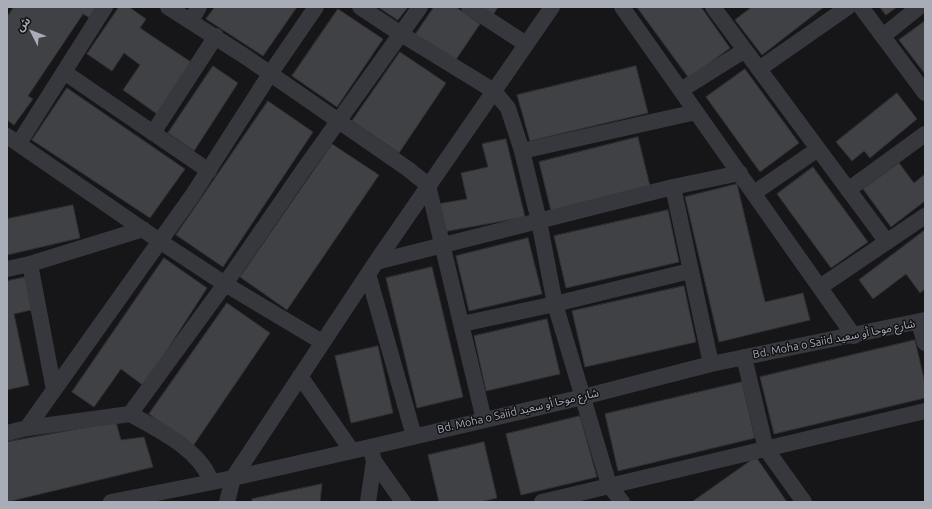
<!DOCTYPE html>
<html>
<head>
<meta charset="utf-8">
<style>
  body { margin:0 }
  #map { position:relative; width:932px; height:509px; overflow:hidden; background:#161618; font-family:Ubuntu,"Noto Sans Arabic",sans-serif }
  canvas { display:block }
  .frame { position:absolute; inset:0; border:8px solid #a8adb8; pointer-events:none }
  .north { position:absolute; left:12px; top:12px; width:40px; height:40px; -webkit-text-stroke:3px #111113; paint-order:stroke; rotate:312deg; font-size:11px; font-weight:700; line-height:16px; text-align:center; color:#a8adb8 }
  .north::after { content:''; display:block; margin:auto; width:14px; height:18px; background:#a8adb8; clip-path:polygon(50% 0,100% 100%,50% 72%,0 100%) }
</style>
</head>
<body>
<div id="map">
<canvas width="932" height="509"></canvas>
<div class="frame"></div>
<div class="north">ش</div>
</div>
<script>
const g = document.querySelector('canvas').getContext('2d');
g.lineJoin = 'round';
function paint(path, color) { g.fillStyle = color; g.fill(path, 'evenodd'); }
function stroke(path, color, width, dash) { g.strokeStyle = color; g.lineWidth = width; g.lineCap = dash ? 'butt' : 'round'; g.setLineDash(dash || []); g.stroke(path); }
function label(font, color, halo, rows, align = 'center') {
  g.font = font + ' Ubuntu,"Noto Sans Arabic",sans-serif'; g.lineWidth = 3; g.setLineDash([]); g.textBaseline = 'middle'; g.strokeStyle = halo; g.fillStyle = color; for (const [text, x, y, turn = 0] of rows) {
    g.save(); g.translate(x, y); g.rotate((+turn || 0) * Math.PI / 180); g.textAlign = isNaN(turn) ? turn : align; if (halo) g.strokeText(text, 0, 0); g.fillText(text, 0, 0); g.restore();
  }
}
const building = new Path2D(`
  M14,7H97L90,18L83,14L28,96L33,99L14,125L7,120V17Z
  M119,7H129L146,19L140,28L191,62L157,114L123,90L140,65L124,53L112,71L87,54Z
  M215,7H297L263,56L206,19Z
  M378,7H408L398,20Z
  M434,7H456L480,24L455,61L415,35Z
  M473,7H498L491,18Z
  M637,7H701L730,48L689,78Z
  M752,7H824L762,55L735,20Z
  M880,7H897L886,15Z
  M338,9L383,39L337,107L292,76Z
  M925,21V74L899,40Z
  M400,52L446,83L399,153L352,121Z
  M213,66L238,83L194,151L168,133Z
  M636,66L648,113L530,141L517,95Z
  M745,69L799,143L760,172L706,97Z
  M67,88L185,169L150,218L32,140Z
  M897,93L917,119L870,158L864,151L852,161L836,142Z
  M268,101L313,132L223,267L176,235Z
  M638,137L650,186L551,211L539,162Z
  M506,139L525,217L443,232L437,204L467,199L461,173L488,167L482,144Z
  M332,144L379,175L287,310L240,277Z
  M899,163L914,183L925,174V201L891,227L863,189Z
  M813,167L868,242L831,268L777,194Z
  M737,184L765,302L803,293L810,320L719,342L685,197Z
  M73,205L80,238L7,255V219Z
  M668,210L679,262L566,288L554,236Z
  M925,230V289L920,293L906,274L873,299L859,280Z
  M528,238L542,294L469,311L456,256Z
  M164,258L207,288L144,386L121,369L94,407L72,392Z
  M432,267L463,397L417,408L386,278Z
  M26,277L35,309L14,314L29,385L7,390V281Z
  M684,286L696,342L585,367L572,311Z
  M227,303L270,333L193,446L149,414Z
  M547,319L560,374L486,391L474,336Z
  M915,340L925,383V398L774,434L760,377Z
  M378,346L393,413L351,423L335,356Z
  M742,382L755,438L618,471L605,414Z
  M580,416L597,477L521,495L506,434Z
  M116,422L121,440L144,437L153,467L7,502V442Z
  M484,442L497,498L480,502H439L428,455Z
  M756,457L787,502H692Z
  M322,484L320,502H252V499Z`);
paint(building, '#404145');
stroke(building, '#303034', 1);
stroke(new Path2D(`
  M168,7L246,57L408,169L428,185L484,420
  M360,7L401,34L494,91L508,108L522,151L539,221L555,304L609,485L622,502
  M469,7L526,44
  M622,7L854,336
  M713,7L887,242
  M861,7L925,93
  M191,20L199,7
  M883,36L919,7
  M759,69L848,7
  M64,72L209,171
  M681,90L745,50
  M153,133L216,36
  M7,136L161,242L225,284L322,342
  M19,143L105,7
  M522,151L696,112
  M673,187L711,364
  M848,190L925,134
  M754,193L818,149
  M376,262L673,187L740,173
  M30,264L54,390
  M7,269L30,264L143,229
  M368,274L414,436
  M820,287L925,216
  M919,322L925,343
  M462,324L555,304L690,271
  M744,357L766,449L804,502
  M300,376L352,451
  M130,414L225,284L304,169L420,7
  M27,428L192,196L270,74L316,7
  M7,433L27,428L130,414C159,430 199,449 211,481
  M374,461L403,502
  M111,502L233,478L370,447L583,397L711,364L925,320
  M227,502L233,478L376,262L552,7
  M368,502L374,461L370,447
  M542,502L925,411`), '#37383d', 16);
label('11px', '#a8adb8', '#111113', [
  ["Bd. Moha o Saiid شارع موحا أو سعيد",834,339,-11],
  ["Bd. Moha o Saiid شارع موحا أو سعيد",518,411,-13]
]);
</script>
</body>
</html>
